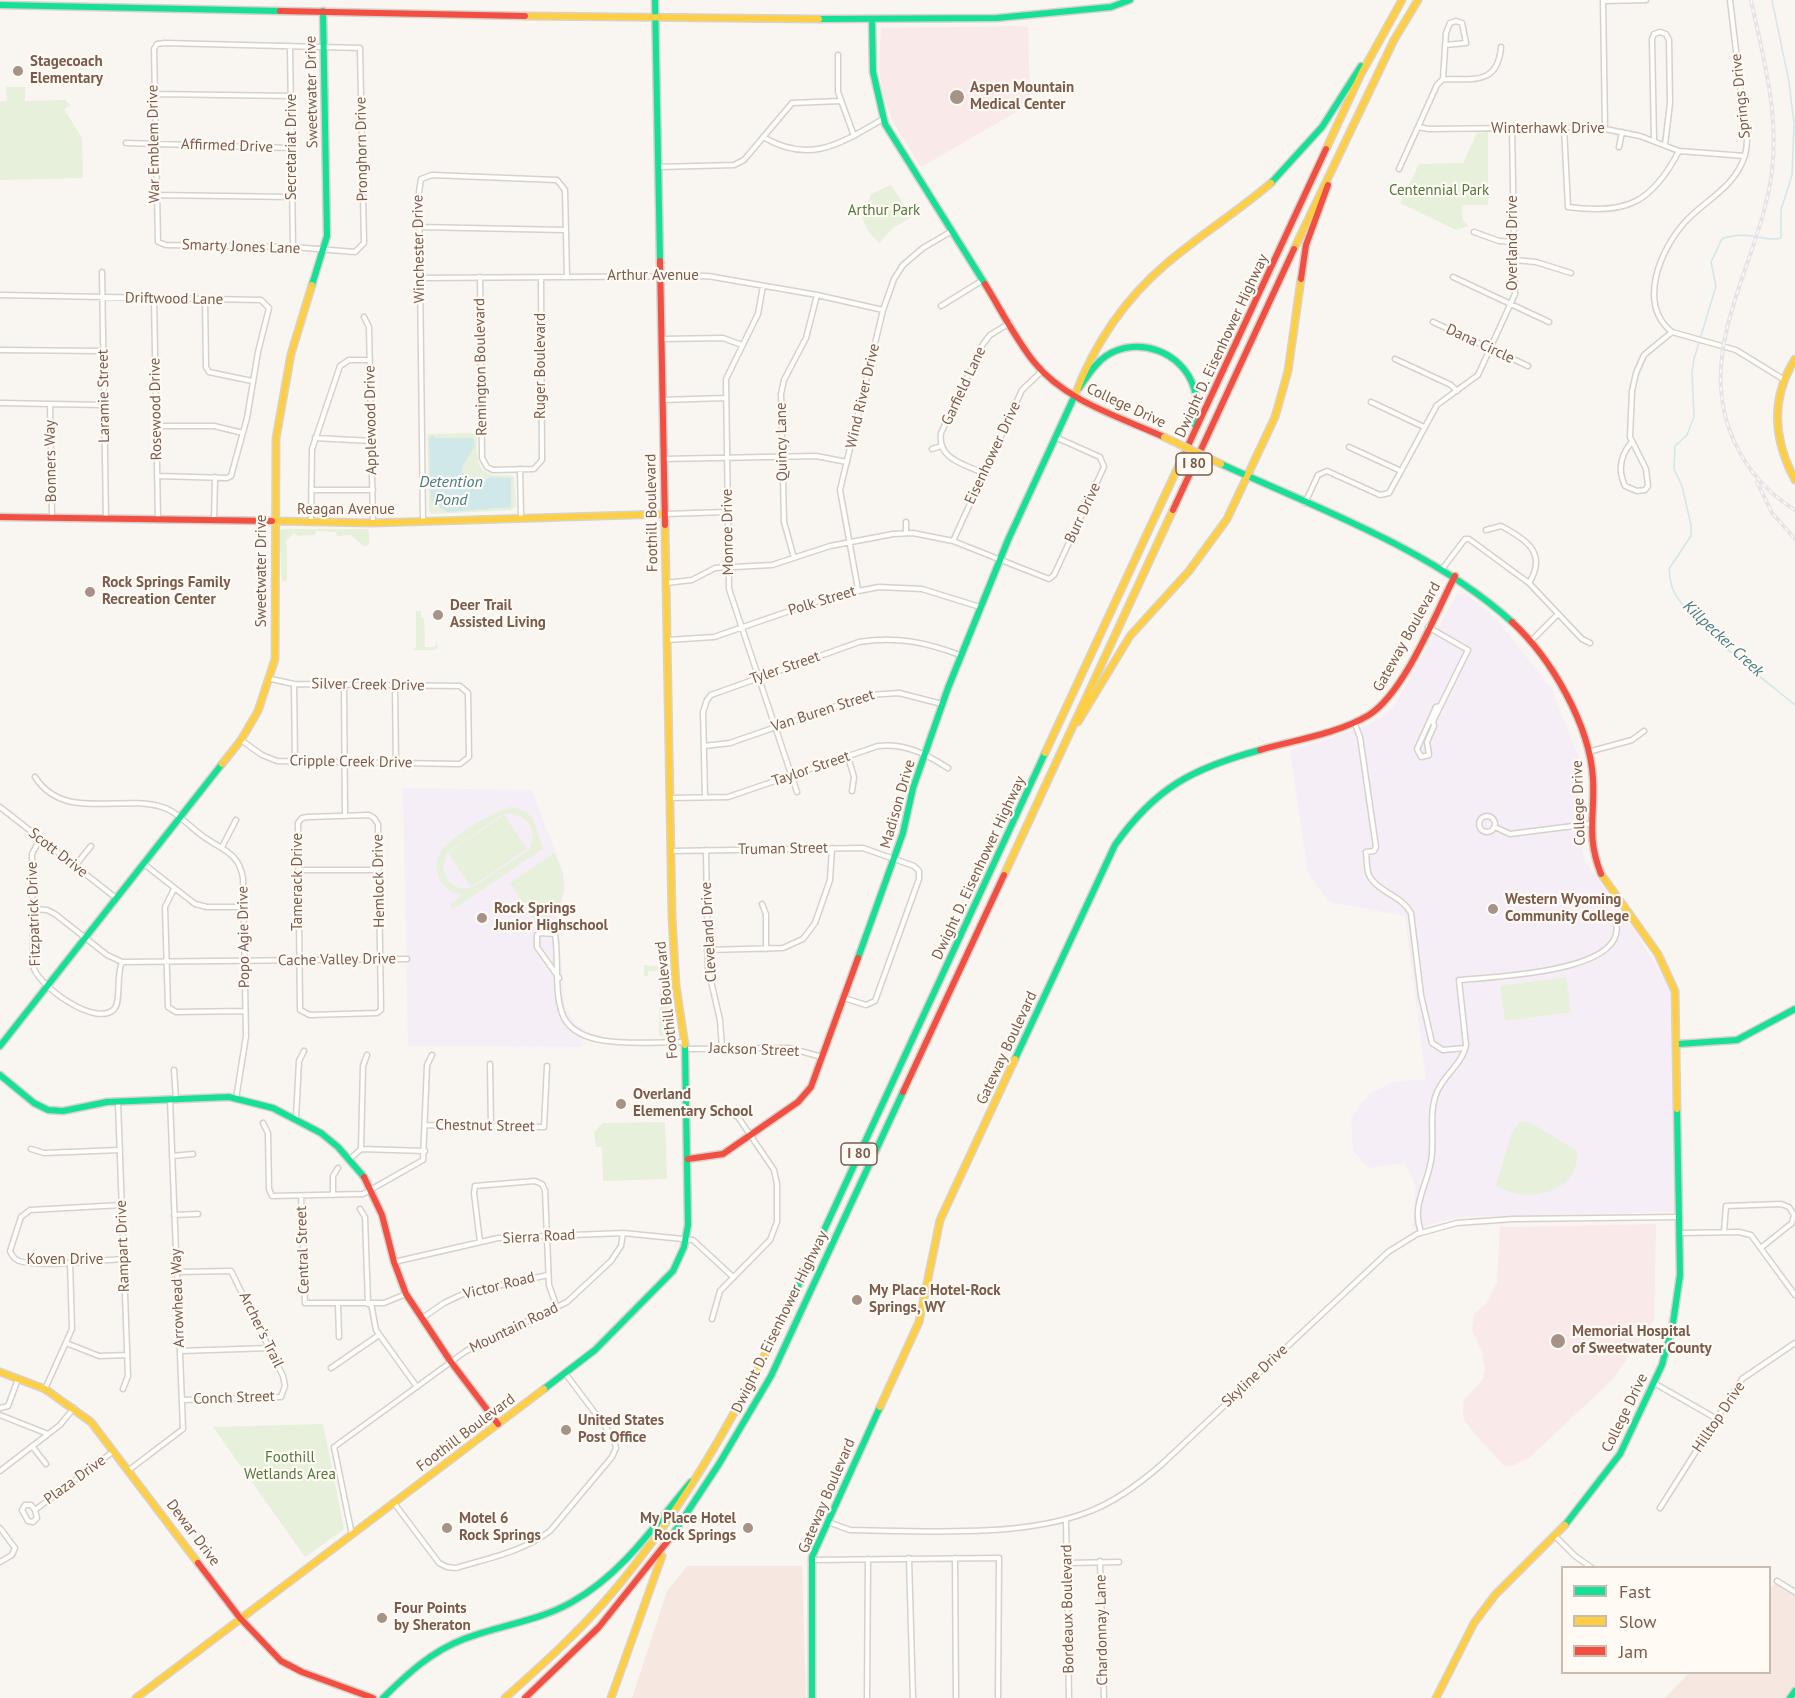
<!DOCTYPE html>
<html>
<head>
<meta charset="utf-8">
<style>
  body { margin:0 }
  #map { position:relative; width:1795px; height:1698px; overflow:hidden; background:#f9f5f0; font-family:"PT Sans",sans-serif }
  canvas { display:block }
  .legend { position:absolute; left:1561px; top:1566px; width:210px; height:108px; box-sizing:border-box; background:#fffaf3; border:2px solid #cabbb1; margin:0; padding:8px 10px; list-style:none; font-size:18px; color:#7a5c4d }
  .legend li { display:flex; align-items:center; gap:12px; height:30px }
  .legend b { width:30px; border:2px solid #cabbb1 }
</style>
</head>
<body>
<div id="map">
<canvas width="1795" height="1698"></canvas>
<ul class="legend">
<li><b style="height:8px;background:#16e098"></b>Fast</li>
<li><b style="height:8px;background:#ffcf43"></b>Slow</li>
<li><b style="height:8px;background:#f24e42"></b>Jam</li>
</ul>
</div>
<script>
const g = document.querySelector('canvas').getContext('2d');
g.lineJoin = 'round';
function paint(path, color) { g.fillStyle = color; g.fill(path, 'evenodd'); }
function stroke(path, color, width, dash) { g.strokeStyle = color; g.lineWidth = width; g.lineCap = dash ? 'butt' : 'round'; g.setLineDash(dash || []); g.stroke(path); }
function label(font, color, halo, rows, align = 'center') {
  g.font = font + ' "PT Sans",sans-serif'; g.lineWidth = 4.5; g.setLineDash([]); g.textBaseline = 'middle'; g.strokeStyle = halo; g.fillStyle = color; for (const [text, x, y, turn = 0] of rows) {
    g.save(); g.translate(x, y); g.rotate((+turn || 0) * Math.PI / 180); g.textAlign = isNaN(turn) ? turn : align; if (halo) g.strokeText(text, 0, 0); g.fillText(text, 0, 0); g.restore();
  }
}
paint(new Path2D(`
  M687,1566H802L806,1698H632L667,1591Z
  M1777,1581L1795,1592V1698H1665L1689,1673L1770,1672V1589Z`), '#f6e8e1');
paint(new Path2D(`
  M1465,593L1498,621L1551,688L1581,762L1583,788L1578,830L1585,862L1625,916L1670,986L1675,1212L1457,1217L1412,1230L1416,1187L1405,1163L1368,1168L1353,1151L1351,1117L1370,1093L1394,1082L1426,1079L1405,916L1330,902L1308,874L1290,751L1366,726L1382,717L1394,706L1457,594Z
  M403,788L532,790L563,872L565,887L559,914V935L565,1008L576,1024L586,1030L581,1047L408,1046Z`), '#f6eef6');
paint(new Path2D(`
  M1028,26L1030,104L921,167L892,120L882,91L879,69L881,28Z
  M1656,1224L1654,1320L1612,1380L1529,1458L1512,1466L1503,1465L1464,1421L1463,1409L1464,1400L1483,1379L1485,1369L1482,1352L1472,1330L1474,1314L1486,1304L1497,1283L1500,1227Z`), '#fae9e9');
paint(new Path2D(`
  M6,87H25V101L65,100L70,105L64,109L82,138L83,178L0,180V102L7,101Z
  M1488,132V205H1462L1463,220L1468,226L1456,230L1400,203L1419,164L1463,163L1477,133Z
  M891,185L912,217L893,228L879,243L868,231L862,217L871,194Z
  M474,433L477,435C477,450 473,473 495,475C502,476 508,474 514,477L516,506L511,510L431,514L429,511L427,434Z
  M282,529H367L369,531V544L365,547L351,535L337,536L336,532L316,531L315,535L298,536L294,533L285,542L287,545V580L282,582L279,532Z
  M416,611H421V618H424L425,647H435L436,642L438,647L435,650H412L416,647Z
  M513,807C542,814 532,831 544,848L453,909L450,904L463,895C453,893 445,889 440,880C436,872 435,861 440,853C447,840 498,807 513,807ZM511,813C530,817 539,834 528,851L473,887C458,892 447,884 443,869L447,853L500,816Z
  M504,815L527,849L471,887L448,853Z
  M554,853C570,881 567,909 539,927L510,883Z
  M644,965L665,967L675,1029L671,1036H659L660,971H648V976H644Z
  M1566,977L1571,1012L1505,1021L1500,986Z
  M1521,1121L1531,1123L1577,1151C1580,1194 1525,1205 1496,1185L1512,1132Z
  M665,1122L667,1179L603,1181L602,1147H596L594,1132L603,1123Z
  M323,1424L344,1529L305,1557L213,1427Z`), '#e7f0db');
paint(new Path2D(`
  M432,435L436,438H473L475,446L463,465L462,471L469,481L479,484L490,477L511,478V507L447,512L431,501L429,440Z`), '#d0e8ea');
stroke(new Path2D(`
  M1772,0L1789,82L1794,124L1792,175L1781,210V238C1766,243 1748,229 1722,239L1711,262L1716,286L1694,359L1692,372L1694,417L1687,435L1675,446L1674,469L1682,486L1691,525V536L1669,569C1670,575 1670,581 1672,587C1682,618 1767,682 1795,705`), '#d0e8ea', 1.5);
const street = new Path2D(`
  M1603,0L1605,128
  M1603,1L1646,0
  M165,43L360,48L364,243L355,252L293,247L166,245L158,242L154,49L157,44Z
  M290,46L293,247
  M838,55V92L854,136
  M1443,79L1446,33L1450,23L1456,21L1462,23L1466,43L1445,45
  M1443,79C1473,79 1498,85 1501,47
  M154,94L292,96
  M1418,127L1429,129L1595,127L1640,136L1679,151L1745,156
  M1564,127L1568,207C1626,215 1652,203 1679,151
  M763,137C811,165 841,143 883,119
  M1654,140L1652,39L1654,34L1660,32L1666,34L1669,40L1670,103L1665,145
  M126,143L292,148
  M1619,147L1622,132
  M658,167L734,165L744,160L792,103L840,101
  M1399,169L1437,85L1443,79
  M155,195L292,197
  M419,227L565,230
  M1474,232L1499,241L1515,242
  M1515,260L1536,262L1571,273
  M102,272L106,519
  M480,277L482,458L487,467L493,470L534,469L542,460L541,277
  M1453,277L1549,322
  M420,278L708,276L817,295L883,310
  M763,286L758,314L726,379L729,589L797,792
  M0,295L261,300L269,308L258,352L247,418L231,476L227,478L158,476
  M154,298L158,520
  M205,299L206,367L209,372L252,381
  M941,306L983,280
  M364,317L369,327L373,523
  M1433,322L1528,366
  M1672,332C1637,304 1660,250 1685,222C1706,199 1735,188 1745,155C1750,138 1744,118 1742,101C1738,67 1734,34 1730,0
  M661,339L723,338L742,345
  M0,350L103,351
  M1395,359L1451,385L1457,391
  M662,400L725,398
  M1371,402L1424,427
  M0,403L104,405
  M50,404L52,518
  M156,426H214L243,433
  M315,438L372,441
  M1631,443C1620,456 1618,471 1625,486L1637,491L1645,490L1648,486L1646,469L1630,437L1632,391L1636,373L1644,355L1672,332L1736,350L1783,379
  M1349,447L1401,471
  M932,449L941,446
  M663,459L816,456L847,462
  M520,469L521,517
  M983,473C964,464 937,459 941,433L983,344L990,335L1010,323
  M311,490H373
  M1305,503L1318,475L1327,471L1380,495L1389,493L1437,405L1478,375L1515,294L1512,128
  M665,514L727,512
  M214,521L215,477
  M423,521L419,192L421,179L432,175L557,180L565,190L567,277
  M311,522L312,449L340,366L349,360H370
  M906,522V533
  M1486,530L1501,526C1528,540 1547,554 1529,583
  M953,541L1022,390L1042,371
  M794,558L784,522L781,394L784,380L806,338L817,295
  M1443,568L1465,539H1469L1529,583L1582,639L1590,643
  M666,583L692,580L715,568L772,565L830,546L893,534L913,533L953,541L1049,579L1054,575L1104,467L1100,457L1055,437
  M858,589L840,490L883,310L894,279L903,265L923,248L952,231
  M1428,627L1468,650L1433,721L1434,726L1427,742L1429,755L1421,757L1417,749L1436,707L1440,706
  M667,640L714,637L833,596L879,587L922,589L980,607
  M1530,642L1558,614
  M294,684L295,761
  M344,685L345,816
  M395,686L396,763
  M1354,722L1360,737L1376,847L1374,851L1366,852C1367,860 1366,871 1370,877C1380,893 1402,896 1411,913L1421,995L1432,1043L1443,1050L1465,1048
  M241,740L262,755L277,761L460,764L469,757L468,693L460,686L294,684L271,679
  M704,746L730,743L868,695L899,693L942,704
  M1588,752L1632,740L1644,731
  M848,757L854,777L852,791
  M35,777C64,822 121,794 162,807C179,812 192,830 207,839C225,851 239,854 243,878L246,1036L236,1099
  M705,797L703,712L707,700L711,695L859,642C896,636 925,642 960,655
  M670,798L728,797L878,746C905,743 926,754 948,768
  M0,807L116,898
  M369,815L374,818L378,824L381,1010L377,1013L310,1015L300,1010L298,823L302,818L308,817Z
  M1479 824a8 8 0 1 1 16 0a8 8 0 1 1-16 0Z
  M1495,827L1510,834L1589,824
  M40,839L32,854L33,965C35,984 98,1030 115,1008C121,1000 116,975 122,962
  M222,847L236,820
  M706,850L708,968L720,1020L722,1048
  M671,851L863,848L914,866L919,871V879L875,1001L866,1005L844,998
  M144,864L195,904L207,907H244
  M75,866L91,846
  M298,870H378
  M174,889L165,907L168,1007L176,1012L245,1011
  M762,904L766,914V949
  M32,909L47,910L55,914L107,955L122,962L407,959
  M707,950L783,948L803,939L815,923L830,880L832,848
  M559,978L537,947V935L540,933L555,934C559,959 554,990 562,1013C575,1053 652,1041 685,1042
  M685,1049L789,1048L822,1057
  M490,1064L491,1127
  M174,1070L176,1099
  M118,1102L128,1376L123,1389
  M296,1118L299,1061L304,1051
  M263,1123L268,1133L269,1189L272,1196L363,1194L423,1160L427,1065L432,1055
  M426,1125L544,1127L547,1066
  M31,1149L44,1153L120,1150
  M361,1149L425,1151
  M172,1156L193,1154
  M350,1159L361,1149L363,1066L367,1055
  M333,1195V1176L338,1168
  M301,1196L305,1303H384L406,1294
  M122,1205L30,1210L21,1217L10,1251C12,1256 14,1259 19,1261C44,1268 96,1260 124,1259
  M360,1209L365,1217L368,1304
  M174,1215L198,1214
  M1421,1232C1411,1206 1427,1186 1431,1161C1435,1138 1428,1113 1437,1092C1444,1075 1463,1063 1466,1045L1459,980C1489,977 1634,973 1615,920L1627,911
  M1724,1232L1726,1206L1781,1204L1789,1207L1794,1215L1792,1223L1762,1247
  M1680,1233L1739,1232L1751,1235L1795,1295
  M480,1242L474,1193L475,1186L535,1181L542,1184L545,1190L549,1285L557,1308
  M394,1262L498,1238L623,1233L693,1240L733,1277
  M177,1272L231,1271L283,1376L285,1386L281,1397L182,1400
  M371,1303L376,1330L417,1387
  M338,1304L339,1337
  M421,1319L444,1303L465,1293L548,1275
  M712,1319L720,1291L770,1240L777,1222V1184L774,1170L738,1117L724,1110
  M66,1343L99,1356L127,1355
  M180,1351L270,1348
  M331,1368L379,1335
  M1654,1383L1717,1419
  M45,1389L72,1329L70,1262
  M0,1408L8,1406L18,1379
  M0,1415L48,1434
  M32,1446L46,1464
  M129,1470L183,1429L170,1100
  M0,1471L60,1425L74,1408
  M394,1503L439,1563L447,1567L456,1568C489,1558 522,1552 550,1531L612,1457L616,1448L613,1437L565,1373
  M1660,1508L1742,1379L1795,1343
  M35,1510L37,1518L33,1522L28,1521L22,1510L25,1505H31L35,1510L114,1451
  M1066,1520L1069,1698
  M828,1522L850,1530C922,1531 1021,1538 1088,1512C1115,1502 1139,1484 1161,1465L1388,1252L1417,1234L1457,1223L1513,1219L1680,1217
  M0,1528L15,1548L12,1555L0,1562
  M352,1535L334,1447L466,1351L567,1302L611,1261L621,1246L623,1233
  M1556,1537L1575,1556L1592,1568
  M909,1558L913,1698
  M955,1558L956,1698
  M812,1560L999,1558L998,1698
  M1100,1561L1104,1698
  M1067,1563L1119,1562
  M1777,1581L1795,1592
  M867,1698L868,1559`);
const fast = new Path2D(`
  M655,0L660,261
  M0,5L280,11
  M819,19L997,18L1111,7L1130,0
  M872,19L873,72L885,124L985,284
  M1271,183L1322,127L1361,66
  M312,285L327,236L323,11
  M1079,388C1087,377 1094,364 1106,356C1138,335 1183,352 1194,388C1198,400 1196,413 1195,425
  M1221,464C1317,508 1433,550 1512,622
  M858,958L903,833L913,788L948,688L1008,540L1075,395
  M1678,1044L1737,1040L1795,1009
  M0,1046L222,764
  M1015,1059L1115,845C1155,788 1193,768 1260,750
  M0,1075L34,1103L48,1110L63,1111L107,1102L229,1097L273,1108L321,1133L338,1147L364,1177
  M794,1295L1045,753
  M544,1389L595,1350L673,1271L684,1247L688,1225L685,1045
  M1565,1525L1620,1454L1662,1365L1673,1323L1680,1275L1677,1109
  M671,1537L719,1464L771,1376L903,1092
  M383,1698C407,1674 432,1651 464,1639C500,1625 539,1621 572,1602C622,1574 655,1525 691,1482
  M812,1698V1557L880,1407
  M1790,1698L1795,1691`);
const slow = new Path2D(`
  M525,16L819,19
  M1326,149L1361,74L1402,0
  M1294,249L1394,40L1418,0
  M1795,359C1770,399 1773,439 1795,480
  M1075,395C1094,345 1125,299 1166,264C1200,235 1237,212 1271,183
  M272,521L373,523L664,514
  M665,525L672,918L676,986L685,1045
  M1078,722L1130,636L1189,571L1227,519L1275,417L1288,371L1301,279
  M1045,753L1186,450
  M222,764L241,740L258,711L275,659L276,438L291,354L312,285
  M1601,874L1658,954L1675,991L1677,1109
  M1004,875L1173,510
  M0,1372L45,1389L91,1422L198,1563
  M880,1407L919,1322L940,1220L1015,1059
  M136,1698L544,1389
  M505,1698C542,1665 580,1631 612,1593C688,1503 744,1401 794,1295
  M611,1698L662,1556
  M1436,1698L1474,1623L1495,1595L1565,1525`);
const jam = new Path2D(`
  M280,11L525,16
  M660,261L665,525
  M1301,279L1306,245L1328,185
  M985,284C1001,310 1015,338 1034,362C1065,401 1120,417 1164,437
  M1186,450L1326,149
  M1173,510L1294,249
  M0,517L272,521
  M1512,622C1551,658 1590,725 1593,779C1595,817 1586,836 1601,874
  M1260,750C1295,740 1337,734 1369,715C1405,692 1435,614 1455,576
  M903,1092L1004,875
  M688,1159L723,1154L798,1102L811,1087L858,958
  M364,1177L382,1215L394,1262L406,1294L451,1362L498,1424
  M198,1563L240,1618L281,1661L302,1672L373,1698
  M525,1698L599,1627L671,1537`);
stroke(street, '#d7d1cb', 7);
stroke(fast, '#d9d2cb', 9);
stroke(slow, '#d9d2cb', 9);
stroke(jam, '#d9d2cb', 9);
stroke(street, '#fefefd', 4);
stroke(fast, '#16e098', 6);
stroke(slow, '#ffcf43', 6);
stroke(jam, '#f24e42', 6);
const rail = new Path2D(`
  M1751,0C1763,57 1779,112 1772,171C1761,263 1691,350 1735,443C1748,471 1769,494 1795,510
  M1757,482L1772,513L1795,539`);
stroke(rail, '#e6e3e7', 4);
stroke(rail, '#fffaf3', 1.5, [4.5]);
const slowBridge = new Path2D(`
  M1164,437L1221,464`);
stroke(slowBridge, '#d9d2cb', 9, []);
stroke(slowBridge, '#ffcf43', 6);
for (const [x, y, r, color] of [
  [18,71,6,"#a69286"],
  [957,97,8,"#a69286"],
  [90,592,6,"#a69286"],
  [438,615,6,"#a69286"],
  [1493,909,6,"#a69286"],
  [482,918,6,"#a69286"],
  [621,1104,6,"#a69286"],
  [857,1300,6,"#a69286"],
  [1558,1341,8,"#a69286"],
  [566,1430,6,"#a69286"],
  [447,1528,6,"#a69286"],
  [748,1528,6,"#a69286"],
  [382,1618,6,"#a69286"]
]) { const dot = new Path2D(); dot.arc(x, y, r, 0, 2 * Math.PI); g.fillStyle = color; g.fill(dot); stroke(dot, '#fffaf3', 2); }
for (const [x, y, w] of [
  [1194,464,36],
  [859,1154,36]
]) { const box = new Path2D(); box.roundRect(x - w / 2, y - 11, w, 22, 4.5); g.fillStyle = '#fffaf3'; g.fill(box); stroke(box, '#7a5c4d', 1.5); }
label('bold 14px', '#7a5c4d', null, [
  ["I 80",1194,464],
  ["I 80",859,1154]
]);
label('bold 15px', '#7a5c4d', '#fffaf3', [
  ["Stagecoach",30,62],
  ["Elementary",30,79],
  ["Aspen Mountain",970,88],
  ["Medical Center",970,105],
  ["Rock Springs Family",102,583],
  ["Recreation Center",102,600],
  ["Deer Trail",450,606],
  ["Assisted Living",450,623],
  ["Western Wyoming",1505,900],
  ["Community College",1505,917],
  ["Rock Springs",494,909],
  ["Junior Highschool",494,926],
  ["Overland",633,1095],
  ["Elementary School",633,1112],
  ["My Place Hotel-Rock",869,1291],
  ["Springs, WY",869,1308],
  ["Memorial Hospital",1572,1332],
  ["of Sweetwater County",1572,1349],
  ["United States",578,1421],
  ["Post Office",578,1438],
  ["Motel 6",459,1519],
  ["Rock Springs",459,1536],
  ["My Place Hotel",736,1519,"right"],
  ["Rock Springs",736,1536,"right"],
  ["Four Points",394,1609],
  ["by Sheraton",394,1626]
], 'left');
label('15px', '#7a5c4d', '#fffaf3', [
  ["Sweetwater Drive",312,92,-91],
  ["Springs Drive",1741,96,-96],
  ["Winterhawk Drive",1548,129],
  ["War Emblem Drive",154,144,-91],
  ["Affirmed Drive",227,146,2],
  ["Secretariat Drive",292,147,-90],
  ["Pronghorn Drive",362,149,-91],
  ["Overland Drive",1513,243,-90],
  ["Smarty Jones Lane",241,247,2],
  ["Winchester Drive",419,249,-91],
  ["Arthur Avenue",653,276],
  ["Driftwood Lane",174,299,1],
  ["Dana Circle",1480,344,25],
  ["Dwight D. Eisenhower Highway",1222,346,-65],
  ["Ruger Boulevard",541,366,-90],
  ["Remington Boulevard",481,367,-91],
  ["Garfield Lane",964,386,-65],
  ["Laramie Street",104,396,-91],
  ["Wind River Drive",863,396,-77],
  ["College Drive",1126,406,25],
  ["Rosewood Drive",156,409,-91],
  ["Applewood Drive",371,420,-91],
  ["Quincy Lane",782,442,-91],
  ["Eisenhower Drive",993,453,-65],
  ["Bonners Way",51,461,-91],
  ["Reagan Avenue",346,510],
  ["Foothill Boulevard",652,513,-91],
  ["Burr Drive",1083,513,-65],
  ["Monroe Drive",728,532,-91],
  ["Sweetwater Drive",262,571,-90],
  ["Polk Street",822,601,-17],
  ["Gateway Boulevard",1407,637,-61],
  ["Tyler Street",785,668,-19],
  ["Silver Creek Drive",368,685,1],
  ["Van Buren Street",823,711,-18],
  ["Cripple Creek Drive",351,762,1],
  ["Taylor Street",811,769,-19],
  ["College Drive",1579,803,-92],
  ["Madison Drive",898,804,-74],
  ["Truman Street",783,849,-1],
  ["Scott Drive",58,853,38],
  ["Dwight D. Eisenhower Highway",979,868,-65],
  ["Hemlock Drive",379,881,-91],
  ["Tamerack Drive",298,882,-90],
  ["Fitzpatrick Drive",34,914,-92],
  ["Cleveland Drive",709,932,-93],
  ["Popo Agie Drive",244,937,-91],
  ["Cache Valley Drive",337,960,-1],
  ["Foothill Boulevard",667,1000,-96],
  ["Gateway Boulevard",1007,1048,-65],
  ["Jackson Street",754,1050,2],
  ["Chestnut Street",485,1126,1],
  ["Sierra Road",539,1237,-3],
  ["Rampart Drive",123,1246,-92],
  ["Central Street",303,1250,-92],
  ["Koven Drive",65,1260],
  ["Victor Road",499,1286,-14],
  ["Arrowhead Way",178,1298,-92],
  ["Dwight D. Eisenhower Highway",780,1322,-64],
  ["Mountain Road",514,1328,-26],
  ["Archer's Trail",261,1330,64],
  ["Skyline Drive",1255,1376,-43],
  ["Conch Street",234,1398,-2],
  ["College Drive",1625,1413,-64],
  ["Hilltop Drive",1719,1417,-56],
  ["Foothill Boulevard",466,1433,-37],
  ["Plaza Drive",75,1480,-36],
  ["Gateway Boulevard",827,1496,-67],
  ["Dewar Drive",193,1533,53],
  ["Bordeaux Boulevard",1068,1609,-91],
  ["Chardonnay Lane",1102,1630,-91]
]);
label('15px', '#537a41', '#fffaf3', [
  ["Centennial Park",1439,191],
  ["Arthur Park",884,211],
  ["Foothill",290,1458],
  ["Wetlands Area",290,1475]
]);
label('italic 16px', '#437c86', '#fffaf3', [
  ["Detention",451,482],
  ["Pond",451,500],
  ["Killpecker Creek",1723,639,43]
]);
</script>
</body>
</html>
